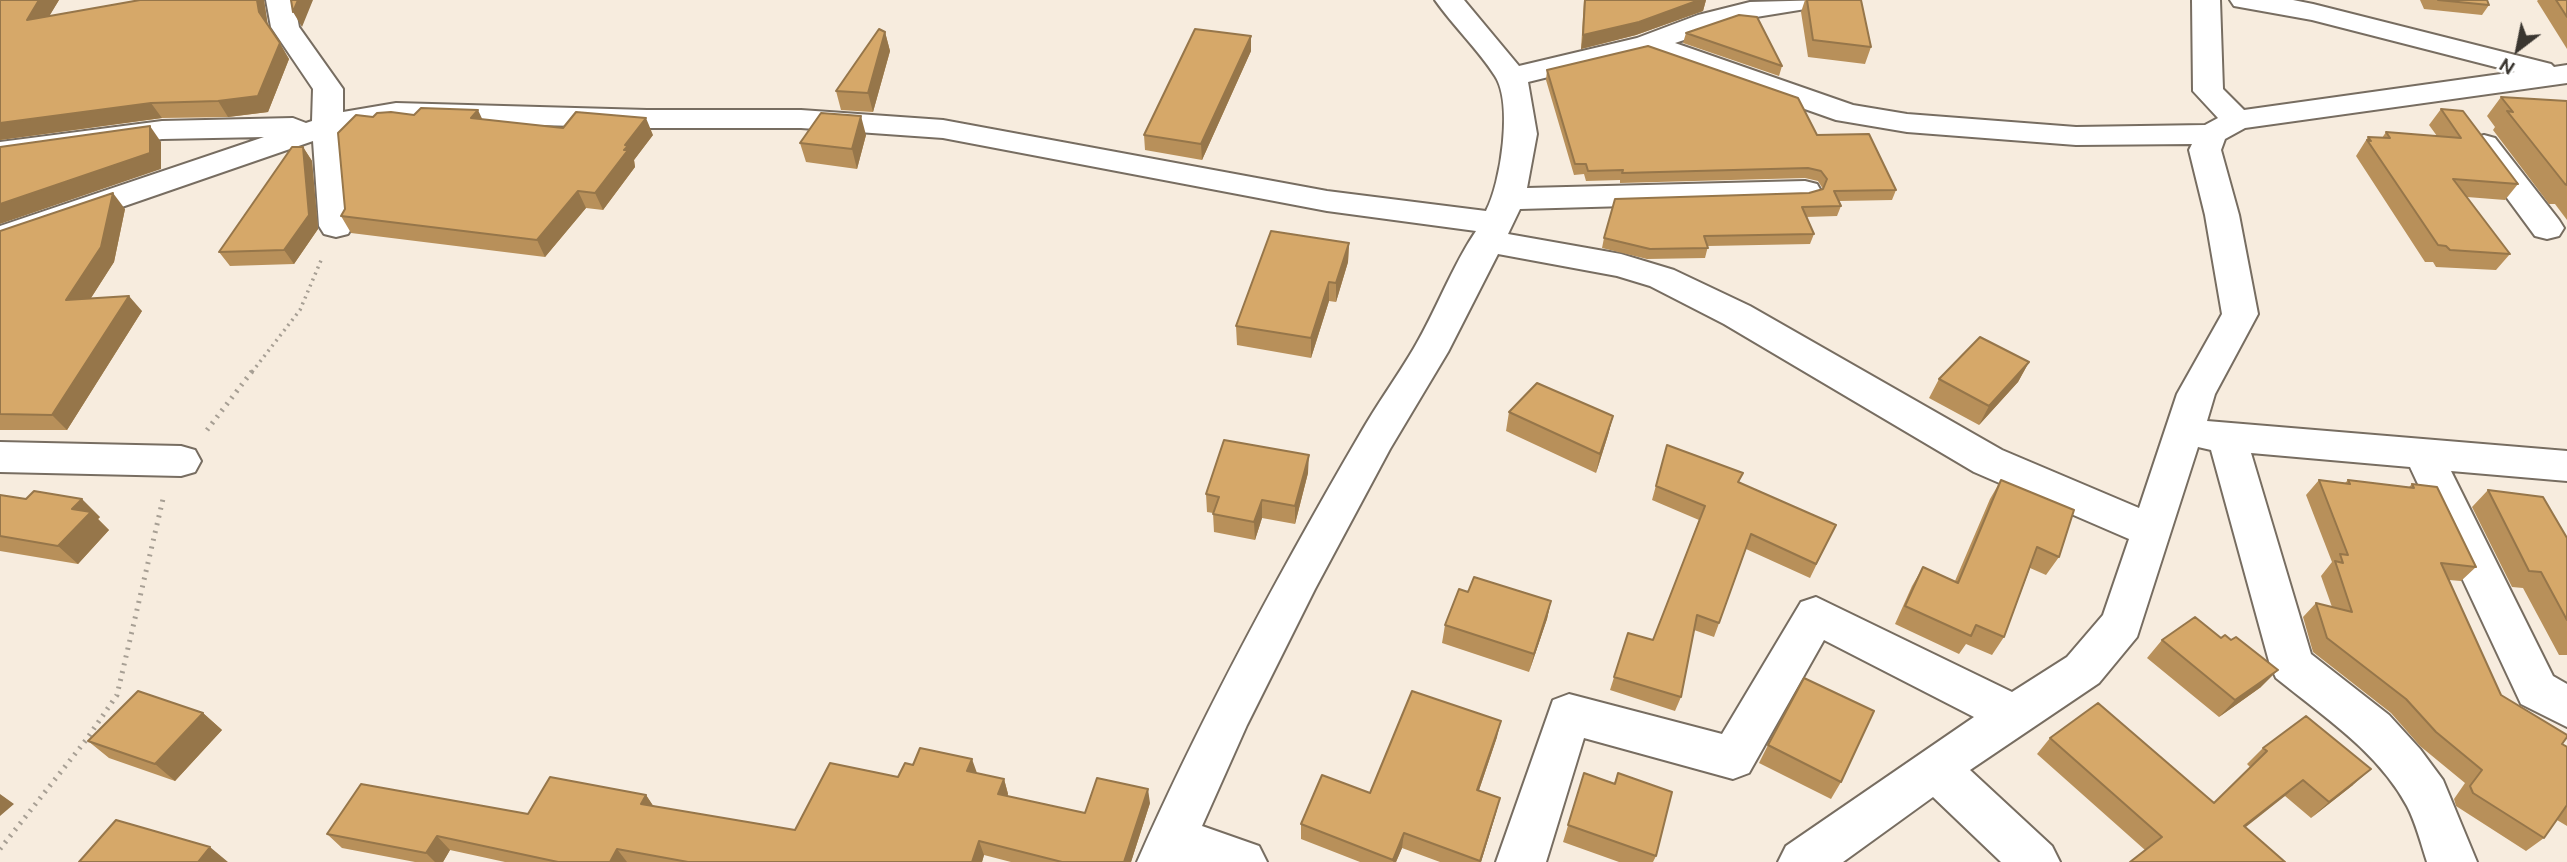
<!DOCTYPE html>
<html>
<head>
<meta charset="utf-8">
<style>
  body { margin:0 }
  #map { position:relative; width:2567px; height:862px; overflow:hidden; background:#f7ecde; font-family:Ubuntu,sans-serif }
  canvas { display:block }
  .north { position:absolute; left:2483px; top:14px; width:70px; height:70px; -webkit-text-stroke:5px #fff; paint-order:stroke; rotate:212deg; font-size:19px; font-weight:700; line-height:28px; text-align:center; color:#3a3630 }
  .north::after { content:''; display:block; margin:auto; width:24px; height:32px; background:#3a3630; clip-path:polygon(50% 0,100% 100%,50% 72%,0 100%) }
</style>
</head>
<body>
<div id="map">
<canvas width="2567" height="862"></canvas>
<div class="north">N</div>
</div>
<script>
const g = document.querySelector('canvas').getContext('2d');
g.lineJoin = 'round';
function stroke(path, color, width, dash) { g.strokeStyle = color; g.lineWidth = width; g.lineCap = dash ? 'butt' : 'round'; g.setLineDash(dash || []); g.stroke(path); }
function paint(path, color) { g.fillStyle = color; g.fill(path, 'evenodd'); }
const minor = new Path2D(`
  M266,0H294L299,27L343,89V112L396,103L647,110H801L943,120L1327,191L1486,211C1501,183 1513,103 1495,76C1478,49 1453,26 1435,0H1464L1519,66L1637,38L1698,15L1750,2L1828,0L1824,6L1750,18L1675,43L1853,105L1907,114L2076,127L2205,125L2218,118L2193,91L2192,0H2220L2223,89L2244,110L2515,72L2312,20L2234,6L2230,0H2293L2313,4L2551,64L2554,67L2567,65V83L2245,128L2225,139L2221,150L2239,215L2258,314L2215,394L2207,421L2567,451V481L2451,471L2553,676L2567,684V727L2521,704L2410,467L2251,453L2311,654L2389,715L2420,749L2443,780L2477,862H2427C2421,844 2416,823 2407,806C2378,752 2323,716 2276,678L2270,665L2211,450L2198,447L2137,637L2099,683L1970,770L2052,846L2060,862H2001L1933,797L1843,862H1778L1786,846L1974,717L1824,640L1749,773L1733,779L1584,738L1546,862H1496L1553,700L1569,694L1722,734L1801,602L1816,597L2012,692L2067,657L2103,615L2129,539L1974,472L1724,324L1650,286L1617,276L1498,254L1448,352L1390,449L1315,589L1247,725L1202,826L1259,846L1267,862H1137C1201,717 1279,573 1360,434C1377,404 1397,377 1414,348C1436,311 1452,266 1476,231L1327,211L943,138L801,128H647L396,121L343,131L353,226L348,234L336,237L324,234L319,226L313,141L0,249V226L264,137L162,139L0,162V142L162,121L293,118L306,123L312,121L313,89L271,27ZM1646,53L1836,120L1907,132L2076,145L2192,144L2189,150L2205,215L2222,314L2177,394L2139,508L2002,450L1750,306L1674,270L1621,254L1508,234L1520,209L1805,201L1817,198L1821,191L1817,184L1805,181L1527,188L1537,134L1528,82Z
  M2484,135L2495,138L2559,220L2564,228L2559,236L2547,239L2535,236L2468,145L2473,138Z
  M0,442L181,446L195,450L201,461L195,472L181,476L0,472Z`);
stroke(minor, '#776d61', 4);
stroke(new Path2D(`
  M252,372L300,310L322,258`), '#a79f94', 3.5, [2, 4.5]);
stroke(new Path2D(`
  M207,430L253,370
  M0,849L86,740L117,695L163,499`), '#a79f94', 5, [2, 6]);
paint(minor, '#fff');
paint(new Path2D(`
  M0,0H59L49,16L140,0H264L268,26L289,59L268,112L228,117L162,118L0,140Z
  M1584,0H1706L1703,11L1636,35L1581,49Z
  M1805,0H1861L1871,47L1865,64L1808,57L1801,12Z
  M2420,0H2487L2489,5L2482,15L2424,9Z
  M2538,0H2567V49L2537,1Z
  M885,32L890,51L873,112L841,110L836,91Z
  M1686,33L1782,66L1779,76L1683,43Z
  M1251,36V51L1202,160L1145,150L1144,135Z
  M1547,70L1817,135L1896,190L1892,200L1839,201L1841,206L1837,216L1806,217L1814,234L1810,244L1708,246L1705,258L1647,259L1602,248L1604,238L1809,193L1823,189L1818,181L1805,178L1620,183V180L1586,181L1584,174L1574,175L1546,80Z
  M2501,97L2567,101V220L2555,204H2549L2493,130L2495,127L2487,116Z
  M2441,109L2518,184L2505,200L2467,197L2510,254L2496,270L2436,267L2433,262H2425L2356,156L2368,137L2382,138L2386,132L2437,136L2429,125Z
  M414,115L482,119L563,128L653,135L634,160L635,167L603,210L586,208L545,257L351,233L341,216L345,209L373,117Z
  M866,135L857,169L806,162L800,143Z
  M303,147L312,161L318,229L294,264L230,266L219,252Z
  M125,209L114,262L91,298L142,311L67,430H0V231Z
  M1349,243L1348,262L1336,302L1329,301L1311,358L1237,345L1236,326Z
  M2029,362L2018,382L1979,425L1929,398L1939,379Z
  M1509,412L1613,416L1608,435L1596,473L1506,431Z
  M1667,445L1739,482L1829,539L1810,578L1746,549L1714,637L1694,630L1681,697L1675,711L1610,690L1628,633L1653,640L1699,520L1652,500Z
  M1308,473L1295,524L1262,518L1255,540L1214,532L1213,513L1207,512L1206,494Z
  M2001,480L2059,557L2046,575L2030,568L2004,637L1992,655L1966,644L1959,654L1895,624L1912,586L1923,567L1955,581L1990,499Z
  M2319,480L2345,483L2348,480L2409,487L2412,484L2476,567L2461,581L2449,580L2501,695L2567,747V826L2557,820L2544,838L2526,851L2456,806L2454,799L2465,783L2420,746L2391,713L2313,652L2303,617L2316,603L2332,607L2321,576L2332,562L2306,495Z
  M2488,490L2567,538V655H2559L2523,588L2512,587L2472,507Z
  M0,495L100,517L98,519L109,530L78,564L0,551Z
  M1468,592L1551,601L1547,619L1529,672L1442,643L1445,625Z
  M2221,638L2231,640L2261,687L2219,717L2147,658L2162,640Z
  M203,713L222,730L175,781L109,758L88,741Z
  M1497,737L1479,790L1500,798L1496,813L1481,862H1440L1402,848L1396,862H1360L1301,839V824Z
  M2050,738L2214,803L2250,767L2247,764L2263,748L2353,785L2311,818L2285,796L2145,850L2037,754Z
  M1768,745L1841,782L1831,799L1759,763Z
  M1584,773L1614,783L1618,773L1656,856L1653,862H1619L1563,842Z
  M977,774L1004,779L1008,794L1007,796L1085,813L1150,803L1131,862H1011L984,855L982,862H505L450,850L443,862H415L342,848L327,834L528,814L646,795L653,806L795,830Z`), '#b8905a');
paint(new Path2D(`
  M39,0H59L38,35L27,20Z
  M257,0H264L268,27L259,12Z
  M298,0H313L302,27L293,12Z
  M1699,0H1706L1703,11L1636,35L1581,49L1583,35Z
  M885,32L890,51L873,112L868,93Z
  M1251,36V51L1202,160L1201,144Z
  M280,43L289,59L268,112L228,117L218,101Z
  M151,103L162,118L0,140V123Z
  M478,110L486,127L471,118Z
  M861,116L866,135L857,169L852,149Z
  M646,118L653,135L634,160L635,167L603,210L595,193L624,150L625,145Z
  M150,126L161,142V169L0,224V204Z
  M303,147L312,161L318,229L294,264L284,250Z
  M578,191L586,208L545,257L537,240Z
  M113,193L125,209L114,262L80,315L66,300Z
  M1349,243L1348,262L1336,302V283Z
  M1329,282V301L1311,358V338Z
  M129,296L142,311L67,430L52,415Z
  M2029,362L2018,382L1979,425L1989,406Z
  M1613,416L1608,435L1596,473L1600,454Z
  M1309,455L1308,473L1295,524V506Z
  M82,499L100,517L98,519L109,530L78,564L58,546L72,509Z
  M1262,500V518L1255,540L1254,522Z
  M1551,601L1547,619L1529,672L1534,654Z
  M2278,670L2261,687L2219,717L2235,700Z
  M203,713L222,730L175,781L155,764Z
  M1501,721L1497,737L1474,805L1477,790Z
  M972,759L977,773L967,771Z
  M2371,769L2353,785L2311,818L2329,802Z
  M1004,779L1008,794L1003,808L998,794Z
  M2303,780L2285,796L2227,842L2244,826Z
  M1148,789L1150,803L1131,862H1124Z
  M0,794L14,804L0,816Z
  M646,795L656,810L641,804Z
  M1500,798L1496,813L1481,862H1479Z
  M1404,833L1402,848L1396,862H1393Z
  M437,836L450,850L443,862H435L426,853Z
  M979,841L984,855L982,862H972Z
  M210,847L228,862H198Z
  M617,849L627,862H610Z`), '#96764a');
const building = new Path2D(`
  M0,0H39L27,20L140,0H257L259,12L280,43L258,96L218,101L151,103L0,123Z
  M291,0H298L293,12Z
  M1585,0H1699L1639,22L1583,35Z
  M1807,0H1861L1871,47L1813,40Z
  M2438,0H2487L2489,5Z
  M2556,0H2567V17Z
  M1739,15L1757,17L1782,66L1686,33Z
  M879,29L885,32L868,93L836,91Z
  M1195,29L1251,36L1201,144L1144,135Z
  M1648,46L1798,98L1817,135L1869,134L1896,190L1834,191L1841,206L1802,207L1814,234L1704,236L1708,248L1650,249L1604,238L1615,199L1809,193L1823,189L1827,179L1821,171L1808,168L1622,173L1623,170L1588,171L1586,164H1575L1547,70Z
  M2501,97L2567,101V185L2565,184L2507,111L2513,112Z
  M421,108L478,110L471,118L563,128L576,112L646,118L625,145L628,146L624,150H628L595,193L578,191L537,240L341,216L345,209L338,133L356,115L373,117L377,113L391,112L414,115Z
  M2441,109L2463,111L2518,184L2453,179L2510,254L2450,250L2446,246L2438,245L2367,140L2371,141L2368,137L2390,138L2386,132L2461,138Z
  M821,113L861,116L852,149L800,143Z
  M150,126V153L0,204V147Z
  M292,147H303L309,215L284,250L219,252Z
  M113,193L101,247L66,300L129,296L52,415L0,414V231Z
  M1271,231L1349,243L1336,283L1329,282L1311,338L1236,326Z
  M1980,337L2029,362L1989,406L1939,379Z
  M1537,383L1613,416L1600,454L1509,412Z
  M1224,440L1309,455L1295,506L1262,500L1254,522L1213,514L1219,497L1206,494Z
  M1667,445L1743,473L1738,482L1836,525L1816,564L1751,534L1719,623L1697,615L1681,697L1614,677L1628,633L1653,640L1705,506L1656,486Z
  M2001,480L2074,510L2059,557L2037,547L2004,637L1976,625L1971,636L1905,606L1923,567L1958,583Z
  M2319,480L2350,484L2348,480L2414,488L2412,484L2437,487L2476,567L2441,563L2501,695L2567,735V737L2562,744L2567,747V805L2544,838L2473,793L2470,786L2482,770L2436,732L2406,699L2327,638L2316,603L2352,612L2335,561L2343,563L2340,554L2348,555Z
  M2488,490L2543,497L2567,538V620L2541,572L2529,571Z
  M34,491L82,499L72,509L91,512L58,546L0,536V495L26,499Z
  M1474,577L1551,601L1534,654L1445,625L1459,589L1468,592Z
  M2195,617L2221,638L2225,635L2231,640L2236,637L2278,670L2235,700L2162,640Z
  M1804,678L1874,711L1841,782L1768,745Z
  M138,691L203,713L155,764L88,741Z
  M1412,691L1501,721L1477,790L1500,798L1480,861L1404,833L1393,860L1301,824L1322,775L1370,793Z
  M2098,703L2214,803L2267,751L2263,748L2306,716L2371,769L2329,802L2303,780L2244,826L2285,862H2130L2162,837L2050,738Z
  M920,748L972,759L967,771L1004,779L998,794L1085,813L1097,778L1148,789L1124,862H1062L979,841L972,862H688L617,849L610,862H558L437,836L426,853L327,834L361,784L528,814L550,777L646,795L641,804L795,830L830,763L898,777L905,763L913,765Z
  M1584,773L1615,784L1618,773L1672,792L1656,856L1568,825Z
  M116,820L210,847L198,862H79Z`);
paint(building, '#d6a869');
stroke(building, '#96764a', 2);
</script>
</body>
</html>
